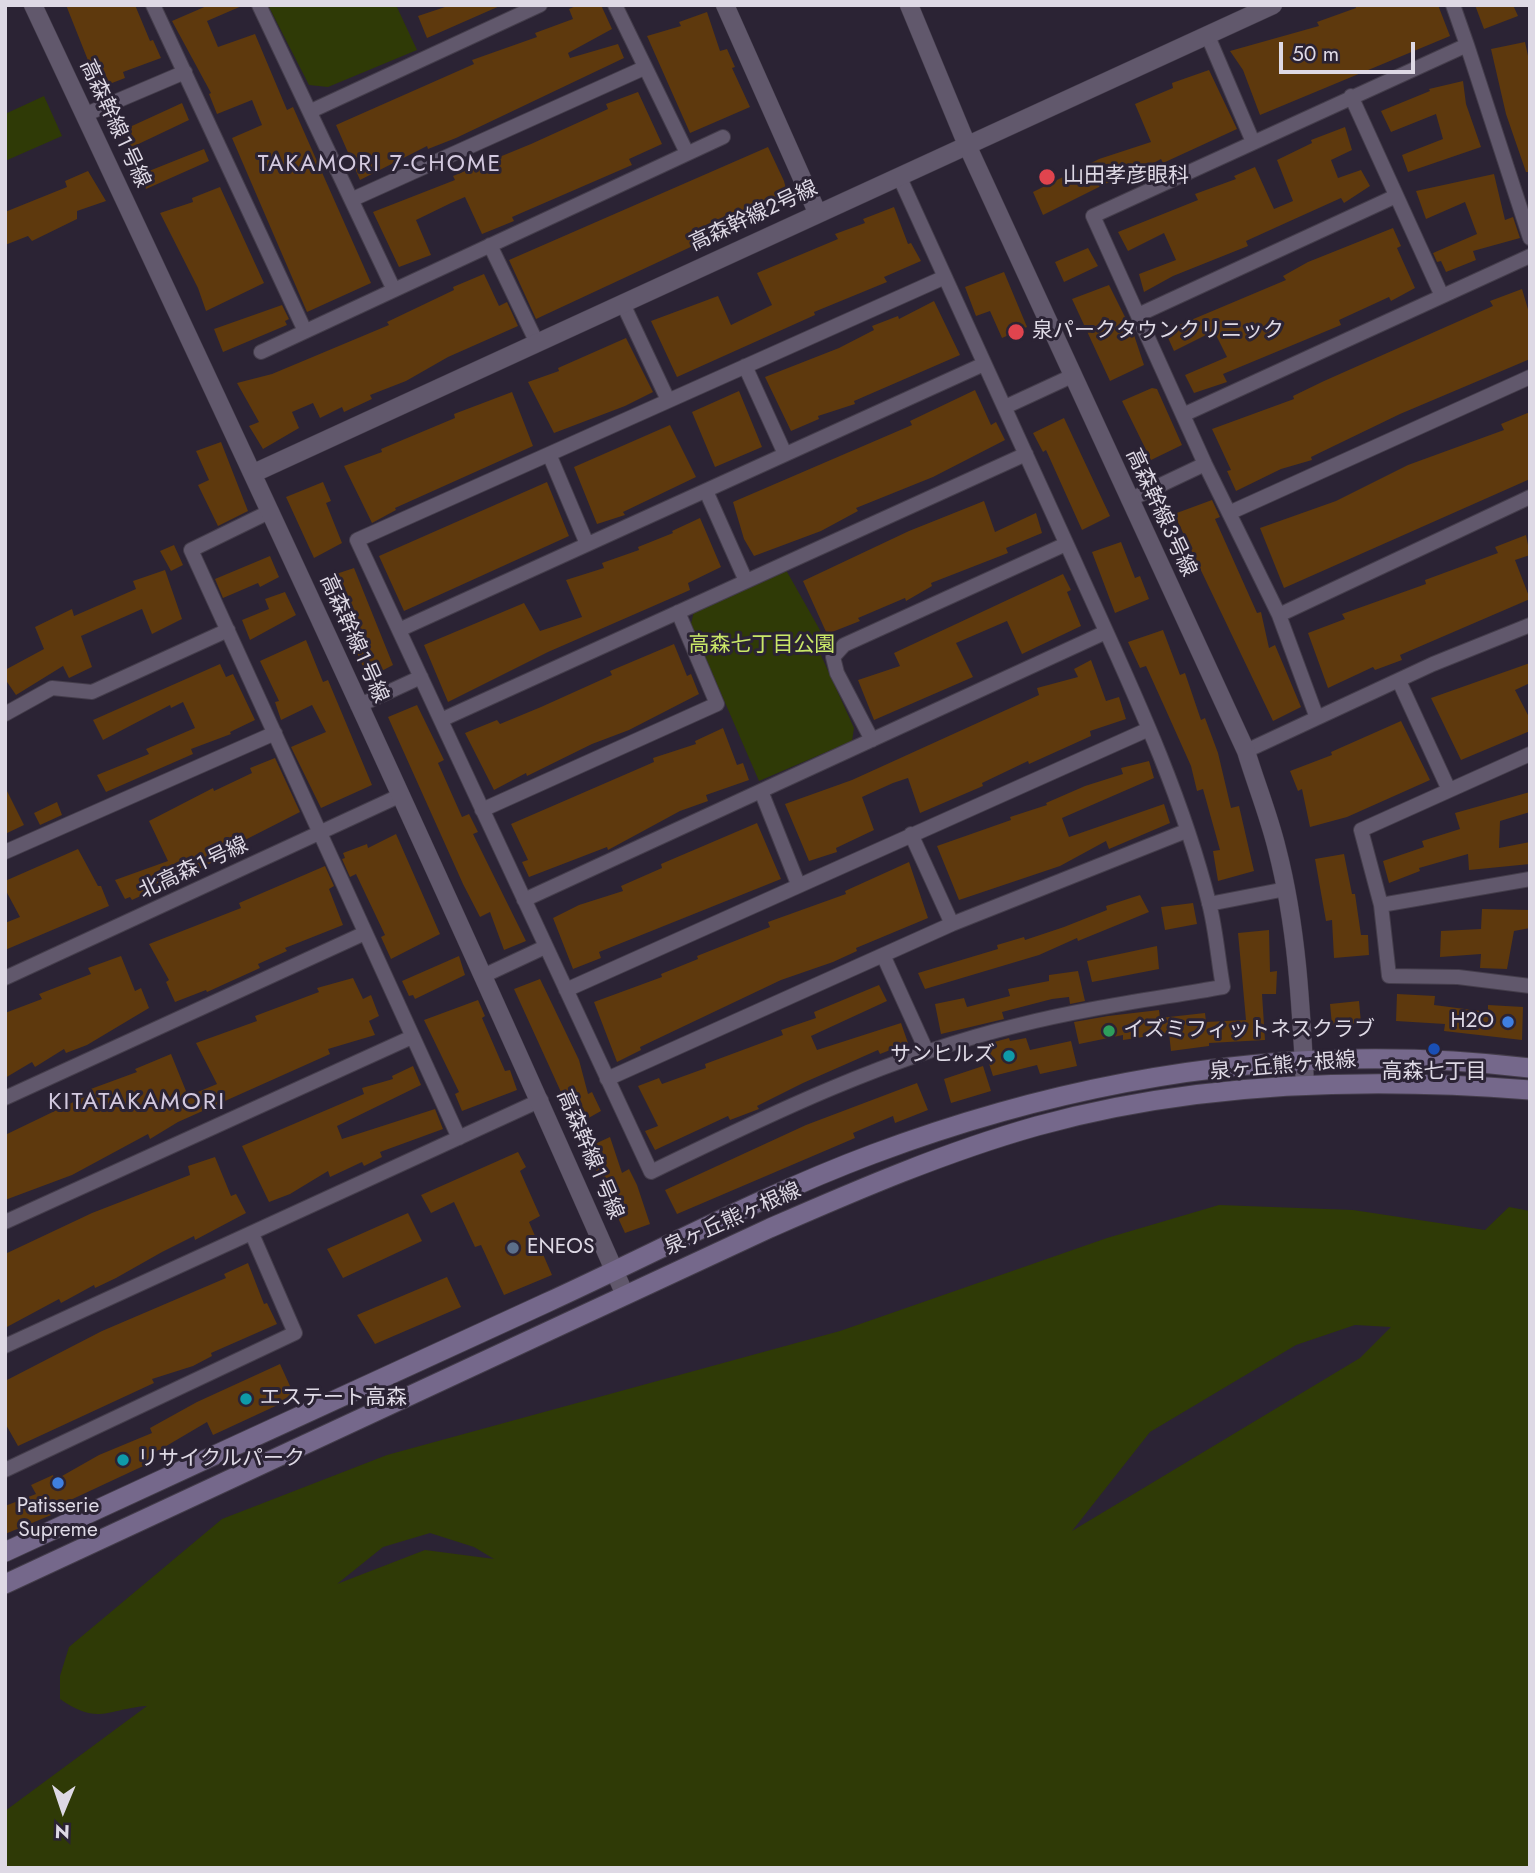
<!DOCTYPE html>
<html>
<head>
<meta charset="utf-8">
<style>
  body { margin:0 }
  #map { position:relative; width:1535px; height:1873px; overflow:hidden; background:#2b2334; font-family:Jost,sans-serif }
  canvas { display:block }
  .frame { position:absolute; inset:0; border:7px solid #ded9e5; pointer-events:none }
  .north { position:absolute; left:28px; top:1775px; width:70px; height:70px; -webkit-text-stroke:5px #2b2334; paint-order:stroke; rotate:182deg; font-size:19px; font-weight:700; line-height:28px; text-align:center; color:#ded9e5 }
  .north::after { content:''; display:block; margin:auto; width:24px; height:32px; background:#ded9e5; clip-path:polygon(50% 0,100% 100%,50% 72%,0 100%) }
  .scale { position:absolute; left:1279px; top:42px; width:136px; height:32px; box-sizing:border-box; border:4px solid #ded9e5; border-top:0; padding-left:9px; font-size:21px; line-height:24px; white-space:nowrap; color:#ded9e5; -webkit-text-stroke:5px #2b2334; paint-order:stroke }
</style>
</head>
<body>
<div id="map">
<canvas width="1535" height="1873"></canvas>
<div class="frame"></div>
<div class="north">N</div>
<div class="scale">50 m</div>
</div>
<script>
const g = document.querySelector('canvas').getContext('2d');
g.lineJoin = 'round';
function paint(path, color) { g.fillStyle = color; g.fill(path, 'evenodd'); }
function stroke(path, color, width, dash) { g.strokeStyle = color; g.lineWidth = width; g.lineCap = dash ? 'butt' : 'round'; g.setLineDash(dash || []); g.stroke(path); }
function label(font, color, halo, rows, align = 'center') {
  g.font = font + ' Jost,"Noto Sans JP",sans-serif'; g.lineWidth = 6; g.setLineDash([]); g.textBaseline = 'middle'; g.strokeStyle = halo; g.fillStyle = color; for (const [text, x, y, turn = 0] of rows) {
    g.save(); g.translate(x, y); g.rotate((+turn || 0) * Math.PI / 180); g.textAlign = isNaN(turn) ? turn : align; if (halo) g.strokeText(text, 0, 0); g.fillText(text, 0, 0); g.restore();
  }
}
paint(new Path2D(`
  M268,5H396L417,50L328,87L309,85Z
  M44,96L62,136L5,161V114Z
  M786,570L825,639L820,653L854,728L852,741L759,781L691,624L694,611Z
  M1219,1205L1353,1210L1485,1230L1509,1207L1530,1211V1868H5V1811L147,1706C106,1709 99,1726 60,1699V1676L69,1647L222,1519L387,1455L840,1331L1107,1238ZM1355,1325L1391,1327L1360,1358L1072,1531L1150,1432L1296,1345ZM430,1533L474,1547L494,1559L425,1550L337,1584L383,1547Z`), '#2f3a06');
paint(new Path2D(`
  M66,5H135L150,41L153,40L161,58L123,72L125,78L99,88Z
  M209,5H244L207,21L218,47L255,34L287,110L293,107L371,283L307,312L232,138L262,125L252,100L217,114L209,94L211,93L172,21Z
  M451,5H502L427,38L418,16Z
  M578,5H601L612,29L568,53L570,58L618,44L624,58L456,138L428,149L427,146L360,180L336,125L474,64L472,60L537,37L535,33L573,19L569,9Z
  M1355,5H1438L1450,36L1260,115L1243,70L1230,51L1319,26L1317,22L1356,8Z
  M1475,5H1513L1518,16L1484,29Z
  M707,12L720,51L727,49L735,67L732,68L750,107L690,133L647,36L681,26L679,22Z
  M1525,42L1530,65V172H1526L1506,114L1491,49Z
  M1209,70L1237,129L1163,163L1161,159L1121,180L1119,177L1043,215L1033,192L1099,159L1151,142L1135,104L1173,88L1172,83Z
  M1463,81L1466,104L1481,147L1408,172L1402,155L1443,139L1436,114L1391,132L1381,111L1430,91L1429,89Z
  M638,92L662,144L629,159L632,165L512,217L514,221L482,234L465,197L451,203L416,220L431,255L399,267L373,212L455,180L453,176L531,144L608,109L606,104Z
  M182,103L189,120L130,148L121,131Z
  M1345,127L1352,150L1331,160L1338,178L1361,170L1370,186L1344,203L1341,198L1290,221L1246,241L1248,246L1173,276L1144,292L1139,274L1176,260L1164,233L1128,251L1118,232L1198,200L1195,194L1236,179L1234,176L1255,167L1274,209L1293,201L1277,160L1312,143L1311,140Z
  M768,147L784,181L789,201L753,212L755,217L536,319L509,260Z
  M204,149L209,161L146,189L139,175Z
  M88,171L106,201L77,211V219L32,241L28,236L5,245V212L67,187L65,181Z
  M1494,174L1505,220L1513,217L1520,238L1473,251L1476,260L1446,272L1441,261L1437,262L1433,253L1477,234L1465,202L1426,219L1416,191Z
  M220,187L264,283L206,311L198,288L160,213L193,202L192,198Z
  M894,207L908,244L911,243L921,261L884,277L887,282L814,312L815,315L677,377L651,321L718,296L731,325L772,305L757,273L838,239L835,234L865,223L863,219Z
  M1393,228L1401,246L1397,248L1415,288L1391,301L1389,297L1339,320L1341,325L1223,374L1227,382L1194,393L1185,375L1227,357L1214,331L1174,351L1165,331L1286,280L1283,276L1308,262Z
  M1088,248L1098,266L1064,282L1055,262Z
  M1004,272L1027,327L1002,338L990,311L976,316L965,287Z
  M484,274L499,306L507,302L518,326L448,357L406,381L370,395L372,399L344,412L342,407L320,418L313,403L292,412L299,428L263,449L249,426L259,422L237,383L272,374L389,325L387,322L454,290L453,287Z
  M1109,285L1126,319L1129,320L1144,365L1110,381L1072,299Z
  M1522,289L1530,316V359L1400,414L1311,457L1312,460L1281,469L1236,491L1227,471L1231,470L1212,429L1294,399L1293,396L1324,381L1493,306L1490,301Z
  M934,301L960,355L854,401L855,404L818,416L819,419L791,431L765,377L839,348L874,330L872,326L898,316L899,319Z
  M282,305L289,319L285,321L287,325L223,352L214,329Z
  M626,338L653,392L625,406L554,433L528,382L559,371L558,368Z
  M1152,388L1157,389L1182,445L1151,460L1122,401Z
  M975,390L991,425L996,422L1005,440L933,477L856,508L858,511L821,531L754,556L744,539L733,502L912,425L910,421Z
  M739,391L762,447L715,467L692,412Z
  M512,392L533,446L395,508L396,510L372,523L344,466L382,452L381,449L455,418L454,414Z
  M1530,412V479L1284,588L1260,528L1336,501L1408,465L1504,430L1501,424Z
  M1064,418L1110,516L1082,530L1046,450L1043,452L1033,433Z
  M670,425L696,477L623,512L625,515L597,524L574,467Z
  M221,442L248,511L218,526L198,485L209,480L196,451Z
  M323,482L331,501L326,503L342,543L314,558L286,497Z
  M547,482L569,536L404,611L379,556Z
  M1212,500L1220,517L1215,519L1257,613L1261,612L1269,648L1275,645L1301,707L1273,721L1174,514Z
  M984,501L995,532L1036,513L1042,533L1006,548L1008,553L931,583L932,586L906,601L905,598L858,618L860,621L827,634L803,581L909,531Z
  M700,518L721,567L688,583L690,590L548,652L448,702L424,645L524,603L540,631L582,617L566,580L604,568L602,563L639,550L638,547L673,533L672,531Z
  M1526,535L1530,555L1515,560L1530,599L1400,655L1402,660L1375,670L1373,667L1328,688L1308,633L1345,619L1342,614L1426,584L1425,580L1498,553L1495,547Z
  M1121,542L1135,578L1140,576L1149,599L1115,613L1092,552Z
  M174,545L183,565L171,571L160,551Z
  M270,556L279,577L260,587L258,583L223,598L215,579Z
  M354,568L393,665L368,678L324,578Z
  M165,570L182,619L152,634L142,609L81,636L92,667L69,678L63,666L16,695L5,679V670L44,649L35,627L72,609L74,616L136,589L133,581Z
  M1063,574L1071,590L1067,592L1081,626L1022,654L1007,621L956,643L973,677L874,720L858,680L900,666L894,653Z
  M285,592L296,615L250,640L242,620L269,609L265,599Z
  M1163,630L1180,675L1185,673L1201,720L1205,718L1218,753L1231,808L1239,806L1254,871L1218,881L1213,851L1220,850L1203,789L1197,791L1191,766L1165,708L1146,666L1140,668L1128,642Z
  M306,640L323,682L328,680L372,785L321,808L291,747L326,732L312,705L281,720L275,702L279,701L260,661Z
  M674,644L687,676L691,674L699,694L629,730L592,744L527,776L526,773L494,790L465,733L497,720L500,724L541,707L612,675L610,671Z
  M1091,660L1106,701L1119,697L1126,719L1090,731L1091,736L1029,764L1028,761L982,783L983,786L920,813L908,778L893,783L862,797L874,830L836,848L837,852L809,861L785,804L852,780L1039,695L1037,688L1078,677L1074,669Z
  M1530,663V683L1515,690L1530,719V731L1461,760L1431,698Z
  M220,664L226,677L233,674L255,720L230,732L231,734L191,749L193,754L106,792L97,775L149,754L146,749L195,728L183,702L171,708L170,705L103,740L93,720Z
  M417,705L444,760L438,763L462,817L469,814L478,832L473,834L526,941L504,950L490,912L480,917L463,884L388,717Z
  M1401,721L1430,780L1347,817L1310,827L1302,789L1298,791L1290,771L1332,755L1331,752Z
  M723,728L737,765L743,763L749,780L706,795L708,801L680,811L608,850L607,847L529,877L522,862L528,860L511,824L654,762L653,758L696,744L695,741Z
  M275,758L300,812L239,843L240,845L212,859L213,862L132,900L130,897L125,899L115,880L168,861L149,821L213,788L214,791L252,773L250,768Z
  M1149,761L1154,778L1062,818L1069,837L1164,804L1170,823L1109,849L1106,841L1060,866L959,900L937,846L1011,820L1010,817L1047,805L1046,803L1085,786L1123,774L1121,768Z
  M5,787L24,825L5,834Z
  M1530,792V812L1500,821L1499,848L1530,842V864L1469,870L1468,854L1419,868L1420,871L1389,883L1383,861L1424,847L1422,841L1460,829L1455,813Z
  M57,802L62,815L40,825L34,813Z
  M757,823L781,879L599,952L601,958L573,969L553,918L579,905L623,891L621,886L662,868L661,864Z
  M396,834L440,934L391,959L381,937L385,935L356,874L350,877L342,859L345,858L343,853L367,844L368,848Z
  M78,849L98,886H101L109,906L5,950V923L20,917L5,889V881Z
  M1344,854L1352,894H1355L1361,935H1368L1369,955L1334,958L1332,920L1326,921L1315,859Z
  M909,862L928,918L856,948L857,951L833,962L781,980L640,1047L641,1050L617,1062L594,1002L662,977L661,974L698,959L697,956L770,927L768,922L846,894L845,891Z
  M325,866L334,886L329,889L343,925L285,948L287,951L258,964L260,968L207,992L206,990L175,1002L166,982L169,980L149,944L241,908L239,903Z
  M1140,895L1149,912L1078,941L1077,938L1039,955L925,989L918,973L998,949L997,945L1024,937L1025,940L1064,927L1107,910L1106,906Z
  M1193,903L1197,924L1165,930L1161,907Z
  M1482,909L1530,910V928L1514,931L1507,969L1480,968L1481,954L1440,957L1441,931L1481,929Z
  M1269,930L1270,972L1277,971L1276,994H1262L1265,1040L1209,1043V1046L1171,1051L1169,1033L1123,1040V1035L1079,1044L1074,1022L1108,1016L1159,1010L1160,1018L1205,1013L1206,1022L1246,1020L1238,933Z
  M1157,946L1159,969L1092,982L1087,961Z
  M121,956L135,991L141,988L149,1008L87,1045L66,1053L64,1049L35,1067L32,1062L5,1078V1013L42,999L39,994L91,974L88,968Z
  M459,956L465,975L415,999L413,995L409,996L402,981Z
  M1078,971L1085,1001L1070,1004L1069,997L1052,999L1002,1012L1004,1019L941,1034L935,1004L964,998L967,1007L1010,996L1008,989L1049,981V975Z
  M353,978L363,999L371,995L379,1016L369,1021L375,1035L328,1049L330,1054L178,1122L150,1139L148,1134L72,1175L5,1200V1135L90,1094L88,1090L137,1072L135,1069L171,1054L188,1096L217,1084L196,1043L257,1021L255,1016L319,992L317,988Z
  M540,979L579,1060L588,1094L592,1092L601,1111L576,1125L514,989Z
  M879,985L887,1001L811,1036L817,1050L901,1023L908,1043L880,1054L878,1050L803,1083L757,1106L759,1109L730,1120L728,1116L655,1150L645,1131L658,1126L638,1086L659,1078L662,1084L706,1068L705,1064L783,1035L781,1030L816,1018L814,1012Z
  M1397,994L1435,996L1434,1005L1488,1012V1005L1523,1007L1522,1040L1444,1031L1445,1024L1396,1021Z
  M478,1000L485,1016L482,1018L505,1071L510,1070L517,1090L462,1111L455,1094L459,1092L424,1020Z
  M1359,1001L1361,1023L1332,1025L1330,1004Z
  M1009,1038L1010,1041L1026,1038L1030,1050L1071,1041L1077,1066L1040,1074L1037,1065L993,1076L983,1045Z
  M413,1066L421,1085L337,1126L342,1139L435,1109L443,1129L380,1152L382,1157L364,1166L362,1162L330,1177L328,1171L290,1194L269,1202L242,1146L364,1094L362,1088L393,1079L392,1076Z
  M983,1066L991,1091L951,1103L944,1079Z
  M917,1083L928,1110L895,1123L893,1116L853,1133L855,1138L677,1214L665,1190L806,1125Z
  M610,1137L622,1173L629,1169L637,1185L650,1224L625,1233L586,1148Z
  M518,1152L526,1167L520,1171L540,1216L529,1222L552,1275L504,1295L481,1245L475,1247L454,1202L431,1213L421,1195Z
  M215,1157L231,1196L236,1194L246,1213L195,1240L194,1236L162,1252L116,1278L95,1288L94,1285L61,1303L59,1299L5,1328V1254L92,1213L190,1175L188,1166Z
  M408,1213L422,1241L343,1278L327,1249Z
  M248,1263L264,1304L267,1303L277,1324L211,1353L212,1356L193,1366L152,1379L154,1383L18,1446L5,1423V1381L102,1331L226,1278L224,1274Z
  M447,1277L461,1307L375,1344L357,1315Z
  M280,1364L295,1397L213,1435L207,1422L151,1455L154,1461L64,1503L66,1509L5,1534V1506L36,1494L31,1485L53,1475L55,1480L99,1455L152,1433L150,1428L197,1402Z`), '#5e390d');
const minor = new Path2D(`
  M153,5L305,331
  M259,5L394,290
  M615,5L687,153
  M1453,5L1467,45
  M1207,34L1253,142
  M1351,96L1442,296
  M311,111L540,5
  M84,115L185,72
  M899,176C957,303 1015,430 1073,558C1123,670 1179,783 1209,903C1216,930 1218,959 1223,987C1155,999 1086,1008 1019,1025C890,1056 770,1114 651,1172L357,540L945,277
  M353,199L644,68
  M1530,238L1467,45L1093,216L1205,464L1279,615L1530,497
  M490,245L537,343
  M623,304L668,400
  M1138,315L1396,196
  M261,352L723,137
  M745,366L785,454
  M1005,407L1072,376
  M1185,414L1530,256
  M549,454L587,544
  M706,491L746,581
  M1129,500L1205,464
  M271,511L191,550L459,1138
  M1229,513L1530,377
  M1279,615L1317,718
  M399,630L984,364
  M1399,681L1449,790
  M358,706L421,677
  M5,714L52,688L92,692L228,630
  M441,720L1026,454
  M872,740L837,673L833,657L844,645L1066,544
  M1246,751L1433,664L1530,625
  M1530,754L1361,830L1381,905L1389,976L1458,977L1530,986
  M761,791L798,884
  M482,810L717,704L678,612
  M911,834L952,924
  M5,852L275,733
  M524,900L1106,632
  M1209,904L1286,889
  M1381,905L1530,879
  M883,955L927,1052
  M483,976L545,947
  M5,978L399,796
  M566,990L1149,729
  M607,1079L952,924L1186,831
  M5,1098L365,933
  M5,1222L412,1037
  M5,1346L541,1100
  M5,1470L295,1333L252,1234`);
const tertiary = new Path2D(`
  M33,5C234,433 435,862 625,1295
  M725,5L817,212
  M909,5L967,145L1246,751C1256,784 1269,816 1277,849C1297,926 1301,1006 1305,1085
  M254,473L1273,5`);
const secondary = new Path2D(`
  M5,1552C185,1469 366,1385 546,1303C655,1253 761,1196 873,1154C1084,1075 1306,1041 1530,1068
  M5,1584L770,1228C857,1190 945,1152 1037,1126C1195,1082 1367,1077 1530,1090`);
stroke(minor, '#443d4b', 16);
stroke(tertiary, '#443d4b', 19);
stroke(secondary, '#443d4b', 21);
stroke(minor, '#61586c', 14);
stroke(tertiary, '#61586c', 18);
stroke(secondary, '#75688b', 19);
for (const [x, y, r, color] of [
  [1047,177,9,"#e0444e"],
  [1016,332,9,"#e0444e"],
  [1508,1022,7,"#3f7fe0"],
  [1109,1031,7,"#2e9e5b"],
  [1434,1049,7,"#1a4fb4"],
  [1009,1056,7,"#0f9aa8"],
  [513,1248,7,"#5c6f8a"],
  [246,1399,7,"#0f9aa8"],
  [123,1460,7,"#0f9aa8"],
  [58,1483,7,"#3f7fe0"]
]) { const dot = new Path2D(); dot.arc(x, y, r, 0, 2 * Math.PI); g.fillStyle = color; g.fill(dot); stroke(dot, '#2b2334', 2.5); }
label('21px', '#ded9e5', '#2b2334', [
  ["高森幹線１号線",114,124,65],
  ["高森幹線２号線",754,217,-25],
  ["高森幹線３号線",1160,513,65],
  ["高森幹線１号線",353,639,66],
  ["北高森１号線",194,869,-25],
  ["泉ヶ丘熊ヶ根線",1283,1067,-5],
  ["高森幹線１号線",589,1155,67],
  ["泉ヶ丘熊ヶ根線",733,1220,-24]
]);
label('21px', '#ded9e5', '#2b2334', [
  ["山田孝彦眼科",1063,177],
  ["泉パークタウンクリニック",1032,332],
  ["H2O",1494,1022,"right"],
  ["イズミフィットネスクラブ",1123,1031],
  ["サンヒルズ",995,1056,"right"],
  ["高森七丁目",1434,1073,"center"],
  ["ENEOS",527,1248],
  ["エステート高森",260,1399],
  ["リサイクルパーク",137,1460],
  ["Patisserie",58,1507,"center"],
  ["Supreme",58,1531,"center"]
], 'left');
label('21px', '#c9e768', '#2b2334', [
  ["高森七丁目公園",762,646]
]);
g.letterSpacing = '2px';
label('23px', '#d3c9df', '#2b2334', [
  ["TAKAMORI 7-CHOME",380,165]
]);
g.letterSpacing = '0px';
g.letterSpacing = '2px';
label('24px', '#d3c9df', '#2b2334', [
  ["KITATAKAMORI",137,1103]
]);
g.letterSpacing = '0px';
</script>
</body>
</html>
